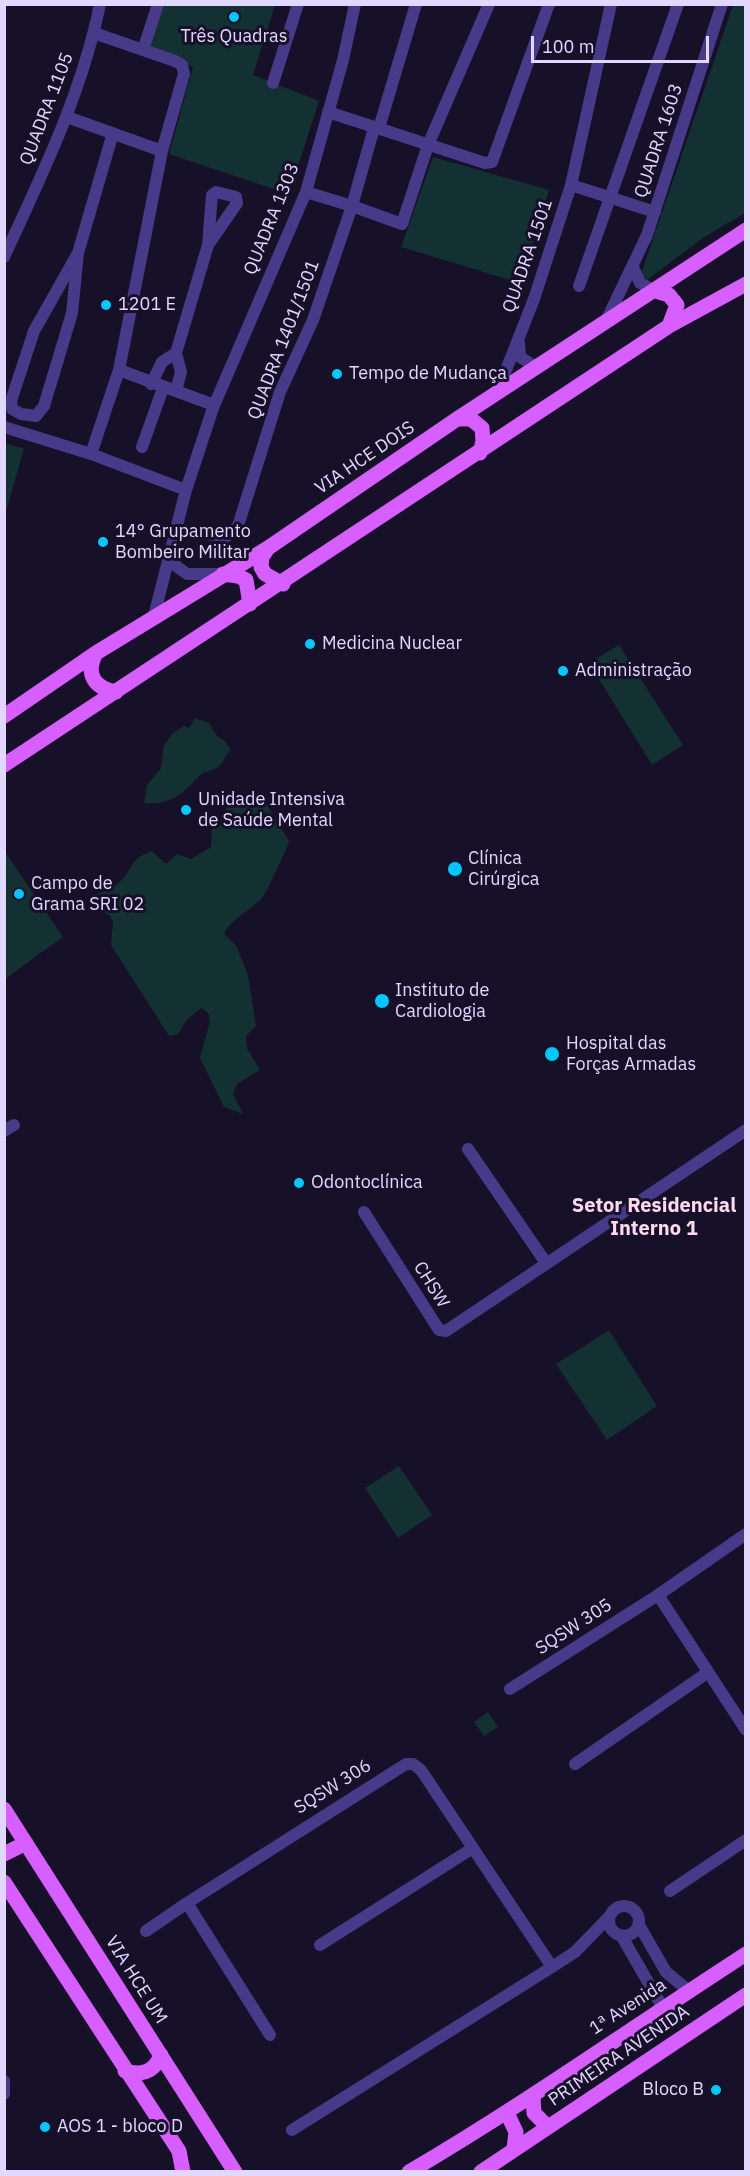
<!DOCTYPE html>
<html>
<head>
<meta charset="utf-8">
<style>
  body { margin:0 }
  #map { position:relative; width:750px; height:2176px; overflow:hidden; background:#171029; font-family:"IBM Plex Sans",sans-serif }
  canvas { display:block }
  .frame { position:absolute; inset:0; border:6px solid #e1d7ff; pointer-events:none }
  .scale { position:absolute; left:531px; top:36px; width:178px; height:27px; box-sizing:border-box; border:3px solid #e1d7ff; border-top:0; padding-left:8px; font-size:18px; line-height:21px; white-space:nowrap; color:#e1d7ff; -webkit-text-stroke:4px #171029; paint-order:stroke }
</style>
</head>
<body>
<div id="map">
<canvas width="750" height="2176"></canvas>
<div class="frame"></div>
<div class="scale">100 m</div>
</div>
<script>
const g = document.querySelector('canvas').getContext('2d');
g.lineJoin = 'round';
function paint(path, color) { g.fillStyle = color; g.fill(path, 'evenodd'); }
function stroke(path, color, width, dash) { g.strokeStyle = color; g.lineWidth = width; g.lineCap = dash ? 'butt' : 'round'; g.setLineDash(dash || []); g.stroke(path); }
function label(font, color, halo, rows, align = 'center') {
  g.font = font + ' "IBM Plex Sans",sans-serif'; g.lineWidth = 6; g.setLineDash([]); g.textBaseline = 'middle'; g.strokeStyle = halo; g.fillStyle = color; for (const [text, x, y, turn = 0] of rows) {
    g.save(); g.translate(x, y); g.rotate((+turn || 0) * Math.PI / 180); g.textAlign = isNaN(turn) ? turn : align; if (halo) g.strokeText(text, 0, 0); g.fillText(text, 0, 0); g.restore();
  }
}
paint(new Path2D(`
  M164,5H275L253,75L319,101L289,194L169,154L193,67L149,47Z
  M733,5H745V213L703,238L647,280L641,274Z
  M433,157L549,190L520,283L401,247Z
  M5,443L24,449L5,515L4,444Z
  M619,645L683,745L652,765L589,663Z
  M195,718L209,723L217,736L224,740L231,750C225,754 225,760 220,765C215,771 204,771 200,775C184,793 170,806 144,803L147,785L161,768L164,745L173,733L184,726L189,728Z
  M256,792L261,795L289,841C289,845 266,893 263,897C252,910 233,917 224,933L237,947L248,975L256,1026L246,1036L247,1048L260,1070L237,1084L233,1094L243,1114L224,1107L200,1058L210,1021L208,1013L201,1008L186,1021L178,1034L169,1036L111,945L113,922L110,916L87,900C96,893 108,891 117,884C135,870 126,860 152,851L166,864L177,854L191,859L211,847L212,824L223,820L227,806Z
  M5,852L63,937L5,979H4Z
  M609,1330L657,1406L607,1440L556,1364Z
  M399,1466L432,1515L398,1538L365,1488Z
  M488,1712L498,1727L484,1736L474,1722Z`), '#133033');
stroke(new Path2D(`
  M143,50L158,4
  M273,83L298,4
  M328,112L485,163L492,162L549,4
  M67,117L162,151
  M379,128L416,4
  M372,135L352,206L402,224L428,145L489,4
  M571,185L655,212
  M78,253L34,331L11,401L12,409L21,414L36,416L44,406L72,313L78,253L113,133
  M4,257C42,175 82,93 100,4
  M633,267L640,283L656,291
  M579,286L678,4
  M606,321L647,235L722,4
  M519,343L520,357L536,367
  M119,370L214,405
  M151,384L162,362L176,353
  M176,391L181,372L176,353L208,245L212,195L216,192L236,197L237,203L208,245
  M497,393L534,299L571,185L611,4
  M4,427L91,454L186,490
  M142,447L163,388
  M91,454L119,370L162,151L184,74L182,65L175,61L94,33
  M176,531L227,536L238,526L280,392L313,320L352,206L306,192
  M168,560L187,574H223
  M153,620L186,490L213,408L306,192L343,60L355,4
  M4,1131L14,1125
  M468,1149L546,1263
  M364,1212L439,1330L446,1331L746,1130
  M658,1595L746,1730
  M510,1689L658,1595L746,1534
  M575,1764L707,1673
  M670,1891L746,1840
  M609 1921a15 15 0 1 1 30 0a15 15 0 1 1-30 0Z
  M639,1925L666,1972L689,1991
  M146,1931L187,1903
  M621,1935L663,2008
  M320,1945L473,1848
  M270,2035L187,1903L406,1764H413L421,1770L552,1967L575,1952L610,1916
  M4,2081V2094
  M292,2130L552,1967`), '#473a88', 12);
stroke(new Path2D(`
  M656,291L669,295L677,305L669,326
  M457,419H471L482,428L483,441L480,453
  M268,548L262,557L261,567L265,574L283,584
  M223,574L238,576L246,580L250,604
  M96,653C85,674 94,688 116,692
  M4,716L96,653L268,548L457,419L746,230
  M4,765L669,326L746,284
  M4,1809L235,2172
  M4,1854L26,1843
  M4,1882L179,2151L183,2172
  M125,2071C142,2076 154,2072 161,2055
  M533,2096L534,2113L548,2127
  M507,2113L516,2132L514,2149
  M409,2172C525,2104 633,2027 746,1954
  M481,2172L746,1995`), '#d75eff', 15);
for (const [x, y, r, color] of [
  [234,17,6,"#03c6ff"],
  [106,305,6,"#03c6ff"],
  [337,374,6,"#03c6ff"],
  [103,542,6,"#03c6ff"],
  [310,644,6,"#03c6ff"],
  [563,671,6,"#03c6ff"],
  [186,810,6,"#03c6ff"],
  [455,869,8,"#03c6ff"],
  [19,894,6,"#03c6ff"],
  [382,1001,8,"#03c6ff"],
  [552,1054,8,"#03c6ff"],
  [299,1183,6,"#03c6ff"],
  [716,2090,6,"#03c6ff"],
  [45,2127,6,"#03c6ff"]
]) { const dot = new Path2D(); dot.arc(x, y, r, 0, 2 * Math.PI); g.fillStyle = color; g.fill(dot); stroke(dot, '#171029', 2); }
label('18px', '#e1d7ff', '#171029', [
  ["Três Quadras",234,37,"center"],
  ["1201 E",118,305],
  ["Tempo de Mudança",349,374],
  ["14° Grupamento",115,532],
  ["Bombeiro Militar",115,553],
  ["Medicina Nuclear",322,644],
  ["Administração",575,671],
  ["Unidade Intensiva",198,800],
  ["de Saúde Mental",198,821],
  ["Clínica",468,859],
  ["Cirúrgica",468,880],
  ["Campo de",31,884],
  ["Grama SRI 02",31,905],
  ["Instituto de",395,991],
  ["Cardiologia",395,1012],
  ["Hospital das",566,1044],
  ["Forças Armadas",566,1065],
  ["Odontoclínica",311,1183],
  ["Bloco B",704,2090,"right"],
  ["AOS 1 - bloco D",57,2127]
], 'left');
label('18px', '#e1d7ff', '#171029', [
  ["QUADRA 1105",47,109,-69],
  ["QUADRA 1603",659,141,-72],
  ["QUADRA 1303",272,219,-68],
  ["QUADRA 1501",528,256,-71],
  ["QUADRA 1401/1501",284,340,-69],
  ["VIA HCE DOIS",365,458,-34],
  ["CHSW",431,1285,58],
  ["SQSW 305",574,1627,-33],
  ["SQSW 306",333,1787,-32],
  ["VIA HCE UM",136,1980,58],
  ["1ª Avenida",628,2007,-33],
  ["PRIMEIRA AVENIDA",619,2056,-34]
]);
label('bold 20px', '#ffd9ed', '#171029', [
  ["Setor Residencial",654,1206],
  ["Interno 1",654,1229]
]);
</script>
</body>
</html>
